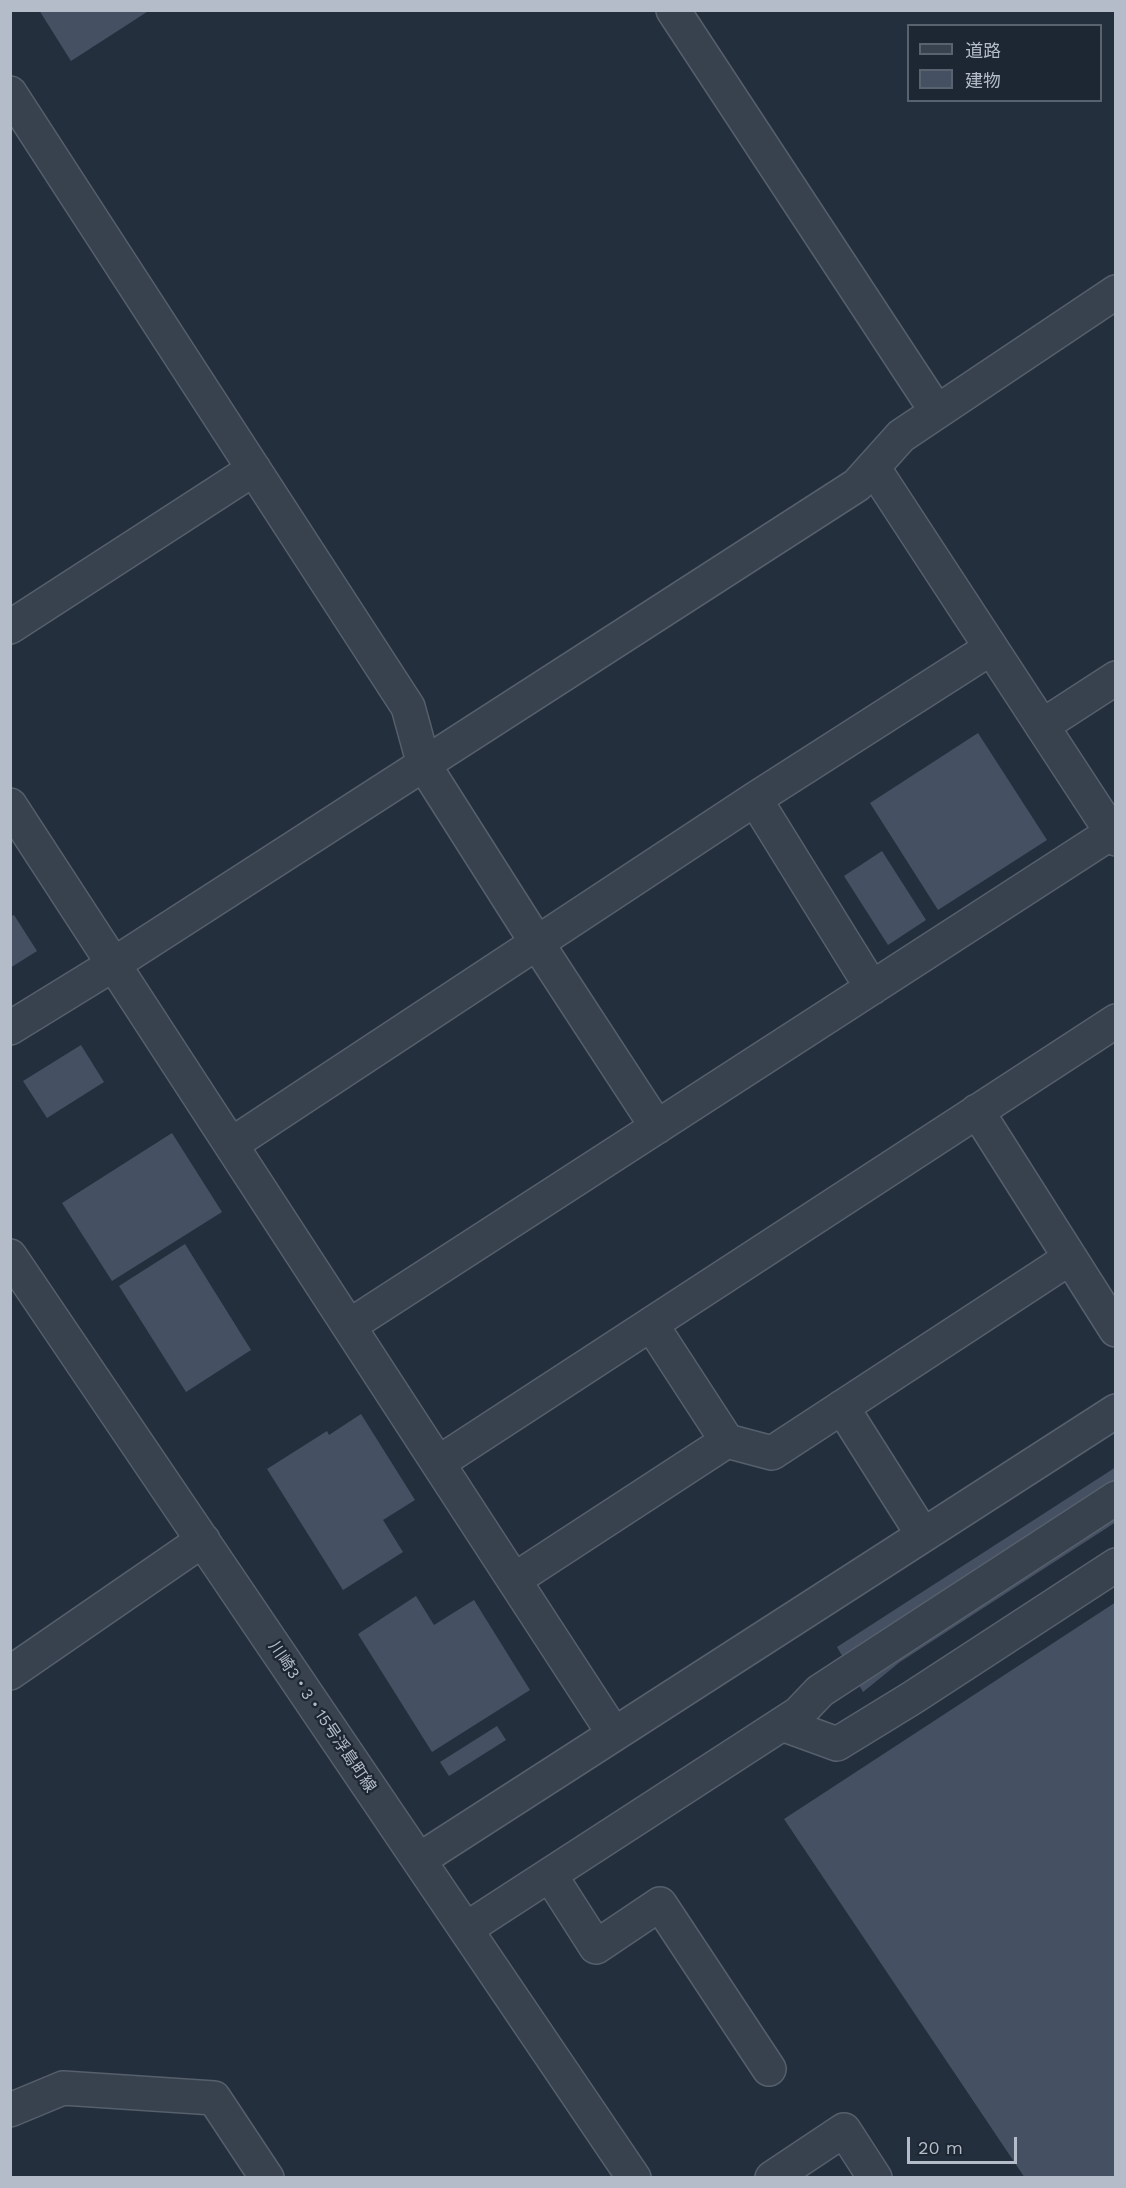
<!DOCTYPE html>
<html>
<head>
<meta charset="utf-8">
<style>
  body { margin:0 }
  #map { position:relative; width:1126px; height:2188px; overflow:hidden; background:#242f3e; font-family:"Work Sans","Noto Sans JP",sans-serif }
  canvas { display:block }
  .frame { position:absolute; inset:0; border:12px solid #b4bcc9; pointer-events:none }
  .legend { position:absolute; left:907px; top:24px; width:195px; height:78px; box-sizing:border-box; background:#1d2633; border:2px solid #59626f; margin:0; padding:8px 10px; list-style:none; font-size:18px; color:#b4bcc9 }
  .legend li { display:flex; align-items:center; gap:12px; height:30px }
  .legend b { width:30px; border:2px solid #59626f }
  .scale { position:absolute; left:907px; top:2137px; width:110px; height:27px; box-sizing:border-box; border:3px solid #b4bcc9; border-top:0; padding-left:8px; font-size:18px; line-height:21px; white-space:nowrap; color:#b4bcc9; -webkit-text-stroke:4px #1d2633; paint-order:stroke }
</style>
</head>
<body>
<div id="map">
<canvas width="1126" height="2188"></canvas>
<div class="frame"></div>
<ul class="legend">
<li><b style="height:8px;background:#38414e"></b>道路</li>
<li><b style="height:16px;background:#455162"></b>建物</li>
</ul>
<div class="scale">20 m</div>
</div>
<script>
const g = document.querySelector('canvas').getContext('2d');
g.lineJoin = 'round';
function paint(path, color) { g.fillStyle = color; g.fill(path, 'evenodd'); }
function stroke(path, color, width, dash) { g.strokeStyle = color; g.lineWidth = width; g.lineCap = dash ? 'butt' : 'round'; g.setLineDash(dash || []); g.stroke(path); }
function label(font, color, halo, rows, align = 'center') {
  g.font = font + ' "Work Sans","Noto Sans JP",sans-serif'; g.lineWidth = 4.5; g.setLineDash([]); g.textBaseline = 'middle'; g.strokeStyle = halo; g.fillStyle = color; for (const [text, x, y, turn = 0] of rows) {
    g.save(); g.translate(x, y); g.rotate((+turn || 0) * Math.PI / 180); g.textAlign = isNaN(turn) ? turn : align; if (halo) g.strokeText(text, 0, 0); g.fillText(text, 0, 0); g.restore();
  }
}
paint(new Path2D(`
  M39,10H150L71,61Z
  M978,733L1047,840L938,910L870,803Z
  M882,851L926,920L888,945L844,876Z
  M14,915L37,951L10,968V917Z
  M81,1045L104,1082L47,1118L23,1081Z
  M172,1133L222,1212L112,1281L62,1203Z
  M185,1244L251,1350L186,1392L119,1286Z
  M361,1414L415,1500L383,1520L403,1552L343,1590L267,1469L327,1431L329,1435Z
  M1116,1467V1522L900,1662L863,1692L837,1647Z
  M416,1596L434,1625L474,1600L530,1690L432,1752L358,1634Z
  M1116,1602V2178H1025L784,1819Z
  M497,1726L506,1740L449,1776L440,1762Z`), '#455162');
const minor = new Path2D(`
  M673,10L937,412
  M10,93L408,707L424,765L537,943L657,1127
  M873,467L1116,839
  M10,627L254,469
  M1042,726L1116,678
  M755,799L872,988
  M10,805L614,1734
  M10,1028L114,964L857,485L901,436L1116,292
  M977,1111L1116,1330
  M232,1144L755,799L991,648
  M10,1256L634,2178
  M651,1324L727,1441L772,1453L1070,1258
  M349,1326L1111,833
  M842,1407L923,1535
  M438,1463L1116,1021
  M514,1580L727,1441
  M10,1673L203,1540
  M782,1724L837,1744L912,1698L1116,1565
  M419,1860L1116,1411
  M550,1875L596,1947L660,1904L769,2069
  M466,1929L799,1713L820,1691L1116,1498
  M10,2110L63,2088L214,2098L267,2178
  M772,2178L844,2130L875,2178`);
stroke(minor, '#565f6c', 36);
stroke(minor, '#38414e', 33);
label('16px', '#b4bcc9', '#1d2633', [
  ["川崎3・3・15号浮島町線",322,1717,56]
]);
</script>
</body>
</html>
